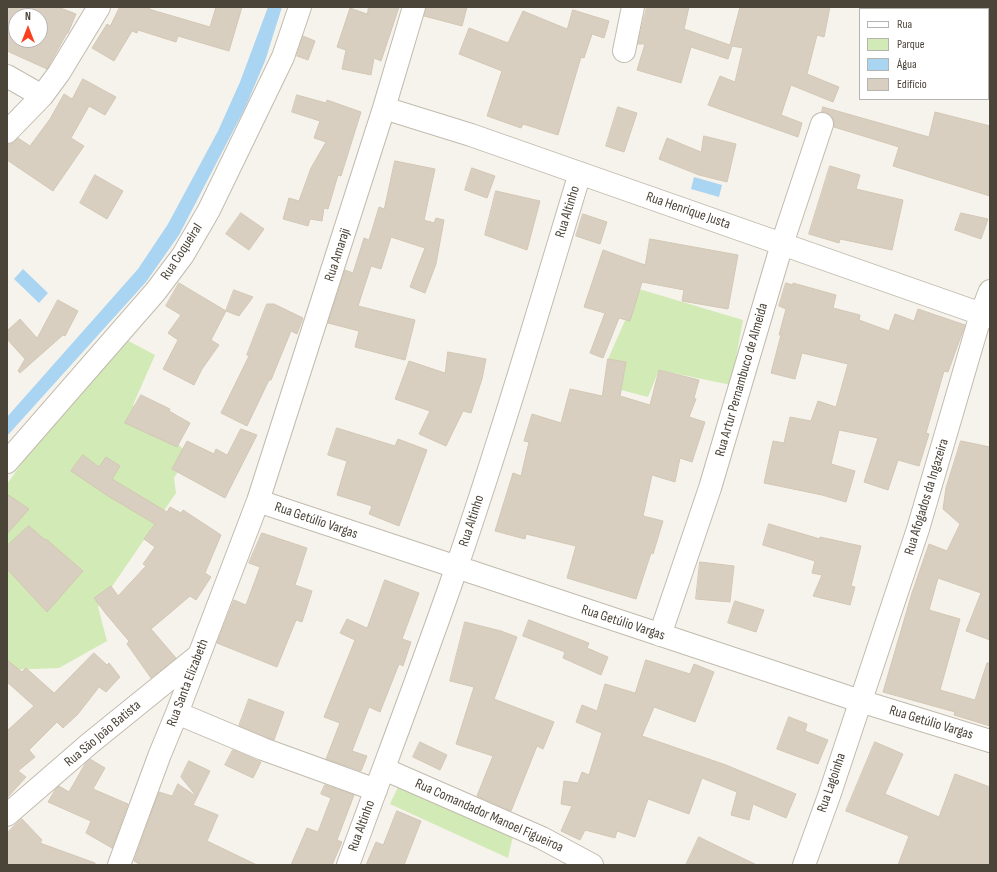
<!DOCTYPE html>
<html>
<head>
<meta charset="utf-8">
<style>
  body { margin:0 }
  #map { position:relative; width:997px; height:872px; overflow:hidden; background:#f6f3ec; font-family:"Sofia Sans Condensed",sans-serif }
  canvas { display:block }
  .frame { position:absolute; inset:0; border:8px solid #4b4439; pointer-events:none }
  .legend { position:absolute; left:859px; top:8px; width:130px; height:92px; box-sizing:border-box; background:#fff; border:1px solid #b7b4b0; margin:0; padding:5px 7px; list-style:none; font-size:12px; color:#4b4439 }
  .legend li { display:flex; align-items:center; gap:8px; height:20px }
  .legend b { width:20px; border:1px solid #b7b4b0 }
  .north { position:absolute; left:8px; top:8px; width:40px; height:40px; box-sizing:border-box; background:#fff; border:1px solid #b7b4b0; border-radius:50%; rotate:0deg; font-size:11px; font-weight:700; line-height:16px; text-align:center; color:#4b4439 }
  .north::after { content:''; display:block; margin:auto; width:14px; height:18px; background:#fc3f1d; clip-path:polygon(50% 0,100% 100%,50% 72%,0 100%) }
</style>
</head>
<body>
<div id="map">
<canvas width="997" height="872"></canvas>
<div class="frame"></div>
<ul class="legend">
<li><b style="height:5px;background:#fff"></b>Rua</li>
<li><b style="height:11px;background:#d2eab5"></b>Parque</li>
<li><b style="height:11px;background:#a9d4f2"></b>Água</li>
<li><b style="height:11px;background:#d8cfc1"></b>Edifício</li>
</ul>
<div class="north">N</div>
</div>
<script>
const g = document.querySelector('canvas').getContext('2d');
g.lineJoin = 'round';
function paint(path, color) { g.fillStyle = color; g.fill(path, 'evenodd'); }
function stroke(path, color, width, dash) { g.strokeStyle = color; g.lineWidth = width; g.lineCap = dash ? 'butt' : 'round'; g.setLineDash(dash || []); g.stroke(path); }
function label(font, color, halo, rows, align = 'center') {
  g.font = font + ' "Sofia Sans Condensed",sans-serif'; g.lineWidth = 3; g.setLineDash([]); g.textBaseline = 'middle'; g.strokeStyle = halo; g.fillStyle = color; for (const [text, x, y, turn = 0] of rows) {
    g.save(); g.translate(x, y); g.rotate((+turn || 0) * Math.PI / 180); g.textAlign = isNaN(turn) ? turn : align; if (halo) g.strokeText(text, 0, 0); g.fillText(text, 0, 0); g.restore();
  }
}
paint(new Path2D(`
  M639,289L743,320L731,385L659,370L648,397L621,390L626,362L608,359Z
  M125,339L155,355L133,405L189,454L174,478L176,493L98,607L107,641L59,668L7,670V484L39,439Z
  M398,787L513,836L508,858L390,804Z`), '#d2eab5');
paint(new Path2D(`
  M268,7H282L265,61L245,108L179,235L146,282L7,436V417L138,269L168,224L218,131L240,82Z
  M694,177L722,185L719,197L691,189Z
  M23,269L48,293L39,303L14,279Z`), '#a9d4f2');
const building = new Path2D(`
  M7,7H58L76,14L68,33H67L47,69L7,51ZM16,16H40V40H16Z
  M120,7H146L152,10L210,27L216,7H242L229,51L178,36L176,42L138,30L137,33L132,31L114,61L92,48L107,24L110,26Z
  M369,7H399L381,61L374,58L371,75L342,69L346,50L337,47L350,8L367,14Z
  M426,7H467L462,26L424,16Z
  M647,7H689L684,29L730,45L740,7H830L824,37L817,35L807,74L839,87L833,102L791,85L781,115L802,123L798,137L708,105L720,76L735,82L743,48L732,46L728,59L691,47L681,83L637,70L645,44H638Z
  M573,10L609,21L604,38L592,34L584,58L581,57L558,135L523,124L521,128L487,116L502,71L459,54L469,28L508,43L523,11L567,29Z
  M303,36L315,41L308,60L297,56Z
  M83,79L116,97L105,115L89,106L71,138L84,146L53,191L7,160V144H11L18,138L30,146L50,119L64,94L72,99Z
  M297,95L326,103L327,100L361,112L341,176L338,175L328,209L324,208L322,221L310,219L308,226L283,219L289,198L299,201L311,168L326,142L314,138L320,121L292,112Z
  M618,107L637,113L624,152L606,146Z
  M823,107L929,137L935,112L990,126V196L893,166L899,147L834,127V121L832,116L826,112H822Z
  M704,136L736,144L727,182L699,175L659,159L667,138L701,152Z
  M395,161L435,169L424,220L434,223L436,218L444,220L436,264L425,293L410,287L425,248L391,237L381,269L371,266L358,306L415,320L405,360L355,347L359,331L328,323L345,270L353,273L364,238L369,240L379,207L384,209Z
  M830,166L860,175L856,189L903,200L892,250L840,239L839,243L809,234Z
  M472,168L495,176L487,198L465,190Z
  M95,175L123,191L107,219L80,203Z
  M496,191L540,201L527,250L485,235Z
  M241,213L264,229L249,250L226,234Z
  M961,213L988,219L981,239L955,230Z
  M583,214L607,222L600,244L576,236Z
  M650,239L738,255L728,309L682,301L684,290L642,282L630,321L619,318L603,358L590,353L605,313L584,307L603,250L645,265Z
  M179,283L226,311L211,340L219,345L202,369L194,385L163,369L178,340L168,333L181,315L166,306Z
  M786,283L793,285V283L836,295L833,308L860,315L859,320L889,331L895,314L914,321L918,309L965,325L948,372L944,371L926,433L929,434L919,466L898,460L888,490L864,482L878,438L839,430L831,464L855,471L846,502L822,495L764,483L773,441L784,443L790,417L811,421L818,401L836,407L848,364L802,353L795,379L771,373L781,335H779L786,309L779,306Z
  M234,290L253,297L239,316L226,311Z
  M58,300L78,311L65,336L63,335L20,373L18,371L25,359L7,339V331L20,319L37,338Z
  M267,304H274L303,318L297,334L291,331L271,380H269L247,426L221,413L249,356L247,355Z
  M448,352L486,359L482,379L471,413L463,411L446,446L419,434L430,411L395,399L409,361L445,373Z
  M608,359L626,362L620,396L650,405L659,370L699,380L694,398L696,399L689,417L705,422L692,462L680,458L675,482L652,475L643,516L663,521L653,554L651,553L636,599L567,578L576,546L526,534L525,539L495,531L513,473L521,476L529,442L524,441L532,414L561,423L570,389L602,396Z
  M141,395L170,409L169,411L190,423L177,447L125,423Z
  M337,428L395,446L398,439L427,450L399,526L369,514L372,506L337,495L347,461L328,455Z
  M241,429L257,435L225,498L172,469L187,441L214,454L216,449L227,455Z
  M961,441L990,447V640L966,631L981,593L938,578L929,610L960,619L940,690L975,700L987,663H990V726L954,715L955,712L883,692L912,593L929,544L947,551L960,524L943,509L946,488Z
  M83,455L99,467L106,457L120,466L112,479L167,512L170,507L181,513L183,510L221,535L205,573L211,577L196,600L190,596L151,629L176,658L151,678L127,644L129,641L106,614L94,598L111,586L118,596L146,566L143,564L155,547L144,539L155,524L108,496L71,471Z
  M7,494L29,509L7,534Z
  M769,524L820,539V537L861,546L851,586L855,587L850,605L813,596L822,575L812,573L815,561L763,545Z
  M29,526L45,540L46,539L83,571L47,612L7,569V546Z
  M262,533L307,548L295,585L312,591L302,622L296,620L277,667L217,643L234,600L246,605L260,567L249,563Z
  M700,562L734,566L730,602L696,599Z
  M385,580L419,593L402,639L411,642L403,666L399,664L380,712L369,707L352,751L367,756L361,771L326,759L340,723L324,717L355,640L340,633L347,619L367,628Z
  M735,601L764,610L756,632L728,623Z
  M529,620L589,643L587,648L608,657L601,675L563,658L565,652L523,636Z
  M465,622L501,631L517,637L494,699L554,722L543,749L537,746L511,811L477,796L493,756L456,744L474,687L450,681Z
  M94,653L107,665L109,663L120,677L106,692L99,687L78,714L63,728L57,722L29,750L35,757L18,771L26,777L7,798V731L34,706L7,682V660L22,672L26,668L54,693Z
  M646,660L690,674L694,664L714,672L695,722L654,707L642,736L726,765L796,794L786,818L753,804L749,820L731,815L737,792L702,778L689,814L648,799L635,837L617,831L615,838L585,830L580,840L561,831L572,806L561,804L564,781L578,783L582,772L589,775L602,733L576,722L582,705L597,711L605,684L635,693Z
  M249,699L284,712L274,740L239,726Z
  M789,717L807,724L805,731L828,740L818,764L777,749Z
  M420,742L447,755L440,770L413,757Z
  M875,742L903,754L885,794L939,817L955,774L990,787V865H898L909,836L846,811Z
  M233,750L261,762L253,778L225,765Z
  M90,759L105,768L93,789L128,804L112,848L86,833L91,821L48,802L55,790L59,786L69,792L85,764Z
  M189,761L210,771L197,797L181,777Z
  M178,784L197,797L193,805L218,815L207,841L257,865H141L134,861L159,792L172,796Z
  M325,785L354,795L337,840L342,842L332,865H291L307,828L318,832L331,798L321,794Z
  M397,811L421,821L404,865H366L376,842L383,845Z
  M22,819L42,840L40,843L95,863V865H7V833Z
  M699,837L713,844L757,865H686Z`);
paint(building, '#d8cfc1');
stroke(building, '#d3c7b4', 1);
const minor = new Path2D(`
  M624,51L633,7
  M7,76L42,96
  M384,108L471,135L990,317
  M7,132L42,96L59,73L99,7
  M7,462L156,291L183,255L209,210L283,57L300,7
  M258,501L860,701L990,741
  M660,635L710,488L782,244L822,124
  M177,713L263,749L376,790
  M384,769L542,838L592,865
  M7,815L89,744L199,655
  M119,865L160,754L177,713L258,501L384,108L414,7
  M348,865C384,766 422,668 456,569C501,438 540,305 580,173
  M804,865L829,796L918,529L981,314L990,291`);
stroke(minor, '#c2bbae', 24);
stroke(minor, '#fff', 22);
label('14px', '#4b4439', '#fff', [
  ["Rua Henrique Justa",688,211,19],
  ["Rua Altinho",568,212,-73],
  ["Rua Coqueiral",182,252,-57],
  ["Rua Amaraji",338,255,-72],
  ["Rua Artur Pernambuco de Almeida",742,380,-74],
  ["Rua Afogados da Ingazeira",927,497,-73],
  ["Rua Getúlio Vargas",316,521,19],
  ["Rua Altinho",472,521,-72],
  ["Rua Getúlio Vargas",623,623,18],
  ["Rua Santa Elizabeth",188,683,-69],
  ["Rua Getúlio Vargas",931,723,17],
  ["Rua São João Batista",103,734,-40],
  ["Rua Lagoinha",832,783,-71],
  ["Rua Comandador Manoel Figueiroa",489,816,24],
  ["Rua Altinho",362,826,-70]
]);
</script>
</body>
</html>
